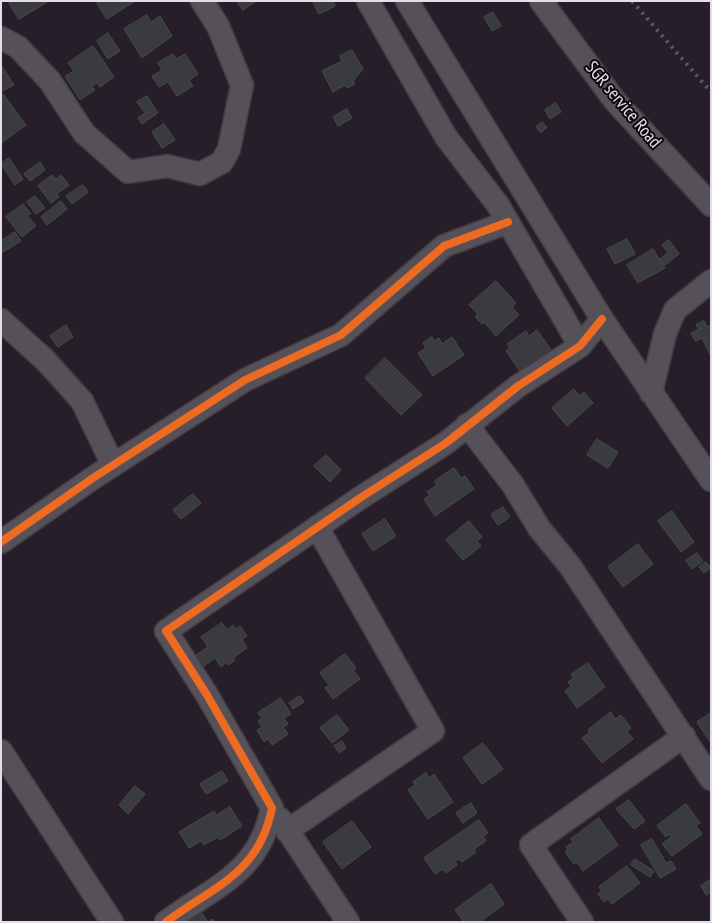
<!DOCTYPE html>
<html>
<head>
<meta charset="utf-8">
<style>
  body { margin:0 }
  #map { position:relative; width:712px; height:923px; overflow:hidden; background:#261f29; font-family:"PT Sans Narrow",sans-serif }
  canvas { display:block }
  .frame { position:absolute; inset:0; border:2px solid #e5dde9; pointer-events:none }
</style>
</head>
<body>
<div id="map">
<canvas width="712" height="923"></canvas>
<div class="frame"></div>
</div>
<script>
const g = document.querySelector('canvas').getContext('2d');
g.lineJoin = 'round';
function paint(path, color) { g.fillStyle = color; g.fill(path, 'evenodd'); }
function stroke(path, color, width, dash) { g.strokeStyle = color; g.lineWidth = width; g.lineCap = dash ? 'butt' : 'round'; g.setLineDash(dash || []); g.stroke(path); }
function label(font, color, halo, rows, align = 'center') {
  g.font = font + ' "PT Sans Narrow",sans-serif'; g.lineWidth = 4; g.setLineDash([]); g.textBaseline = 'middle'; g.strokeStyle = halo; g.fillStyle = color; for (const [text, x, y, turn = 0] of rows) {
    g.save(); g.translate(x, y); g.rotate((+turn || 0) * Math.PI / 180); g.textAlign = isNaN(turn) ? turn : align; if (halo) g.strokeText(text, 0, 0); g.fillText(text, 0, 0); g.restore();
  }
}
const building = new Path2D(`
  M8,1H49L19,19Z
  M96,1H135L107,19Z
  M237,1H256L243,10Z
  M313,1H333L335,6L319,14Z
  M493,12L501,26L492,31L484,17Z
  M147,15L151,22L160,16L172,36L142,58L124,29Z
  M108,33L120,51L108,59L97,41Z
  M93,46L114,77L100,87L97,83L92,86L95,90L80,100L65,76L74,71L68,63Z
  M352,50L363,69L353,81L355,84L347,88L345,85L333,92L322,71L342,61L340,56Z
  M173,54L176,59L185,54L198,74L189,80L193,86L177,96L168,82L159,87L152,76L162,70L158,63Z
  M1,65L14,85L1,92Z
  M3,94L26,125L1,143V95Z
  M147,96L158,113L142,124L138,118L145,113L137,102Z
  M556,103L561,112L550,119L545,110Z
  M347,109L352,118L338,126L333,117Z
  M542,122L547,127L541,133L536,127Z
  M164,124L175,140L162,148L152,132Z
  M9,158L23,179L15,185L1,164Z
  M40,162L45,170L30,181L24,174Z
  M52,175L56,179L61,175L69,185L57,194L59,197L51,203L38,186Z
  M83,185L88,192L72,204L66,196Z
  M35,196L45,208L36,214L27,202Z
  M61,201L67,209L47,225L41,217Z
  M23,204L31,214L27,215L36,226L22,237L6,217Z
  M15,232L21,241L1,253V241Z
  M627,239L635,254L615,264L607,249Z
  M669,240L679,254L665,265L660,259L668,253L662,245Z
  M653,249L665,268L638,283L627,265Z
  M496,281L516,303L512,307L519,315L496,336L484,322L482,324L475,317L478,314L469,305Z
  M704,321L707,327L711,325V356L702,338L695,341L691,333L699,329L696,325Z
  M66,325L73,337L58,347L50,336Z
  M537,330L552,351L540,359L531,371L528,366L520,371L506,351L510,348L507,344L526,331L529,336Z
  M432,337L434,341L439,338L442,344L452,337L464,355L433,376L418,353L426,348L423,343Z
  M385,358L422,395L401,415L365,378Z
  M574,389L579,396L584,392L593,403L567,426L552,408Z
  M597,439L618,452L608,468L587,455Z
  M326,455L341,470L330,482L314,466Z
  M454,468L461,478L465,476L474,489L435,516L424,499L430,495L427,492L437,485L435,481Z
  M193,494L201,503L181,519L173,510Z
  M503,507L510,517L498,525L491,515Z
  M672,511L694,542L681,552L658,521Z
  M385,519L396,536L373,551L362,534Z
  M469,521L482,537L477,541L481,546L463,560L446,540Z
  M638,544L653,564L623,587L608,567Z
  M697,553L703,561L692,569L686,561Z
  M706,562L711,568L704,573L699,567Z
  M222,623L227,630L233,625L236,629L240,626L247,636L242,639L247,648L233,658L235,660L228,665L227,662L221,667L215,658L204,666L196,655L208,647L201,637Z
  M345,654L356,668L353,670L360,679L333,699L325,688L329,685L320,673Z
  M588,663L605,687L577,708L565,691L571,686L568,682L574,678L571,675Z
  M300,696L304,702L293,709L289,703Z
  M281,698L291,714L284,718L288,724L283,727L288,734L272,745L268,739L264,742L257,730L262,727L258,721L262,718L258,713Z
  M611,712L615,719L621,715L631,728L627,731L633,739L602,763L582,738L590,732L588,730Z
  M711,713V743L697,722Z
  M337,715L349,730L332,743L320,728Z
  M342,741L346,748L339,753L334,746Z
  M483,743L503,769L482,784L463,758Z
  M222,771L228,781L206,794L200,784Z
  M426,773L429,778L434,774L453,802L428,819L408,790L415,785L413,782Z
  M135,786L145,794L128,814L119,805Z
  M629,800L645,821L634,829L616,809Z
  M471,803L477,813L463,823L456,813Z
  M686,804L700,823L696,826L702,834L672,856L662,844L671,837L669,834L666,837L657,826Z
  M230,807L242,826L220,840L218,837L204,845L201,841L189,848L179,832L214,811L216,815Z
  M599,818L618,845L583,871L577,862L574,864L565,852L568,850L566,847L573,842L571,839Z
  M479,820L488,833L483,836L486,841L474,849L476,852L462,862L459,859L455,861L457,865L446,873L443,869L435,874L424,858Z
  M352,821L371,847L342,869L323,842Z
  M652,839L666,863L671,861L676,869L660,878L641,845Z
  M635,859L654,871L650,877L631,865Z
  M627,866L640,883L612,904L608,899L604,902L598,894L602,891L599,887Z
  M711,879V892L706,895L701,886Z
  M491,884L504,904L480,922H464L455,910Z
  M200,911L208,922L213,919L215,922H190L188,919Z`);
paint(building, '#3a3b3e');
stroke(building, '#484a4c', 1);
const minor = new Path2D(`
  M368,1L446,137L498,205L580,346
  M407,1L602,319L711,480
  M541,1L615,101L711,205
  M1,38L18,47L50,81L84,133L128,172L167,166L200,174L222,162L229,149L242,85L218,26L202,1
  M1,320L45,360L82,401L113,465
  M651,393L665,334L675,310L711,281
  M467,425L513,485L539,528L570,566L711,779
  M1,542L93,478L245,380L341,335L444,246L508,222
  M1,751L112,922
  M280,819L348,922
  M287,831L433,731L317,527
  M166,922C214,886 259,874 272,808L207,695L166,631L360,498L446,443L518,386L580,346L602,319
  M582,922L531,845L684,736`);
stroke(minor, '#423b44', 25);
stroke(minor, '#565058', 22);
stroke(new Path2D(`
  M632,1L711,92`), '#5d585f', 4, [2.5, 5]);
stroke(new Path2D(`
  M1,542L93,478L245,380L341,335L444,246L508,222
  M166,922C214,886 259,874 272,808L207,695L166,631L360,498L446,443L518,386L580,346L602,319`), '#ed6a23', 8);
label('18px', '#e5dde9', '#0d0810', [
  ["SGR service Road",623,105,50]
]);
</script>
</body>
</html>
